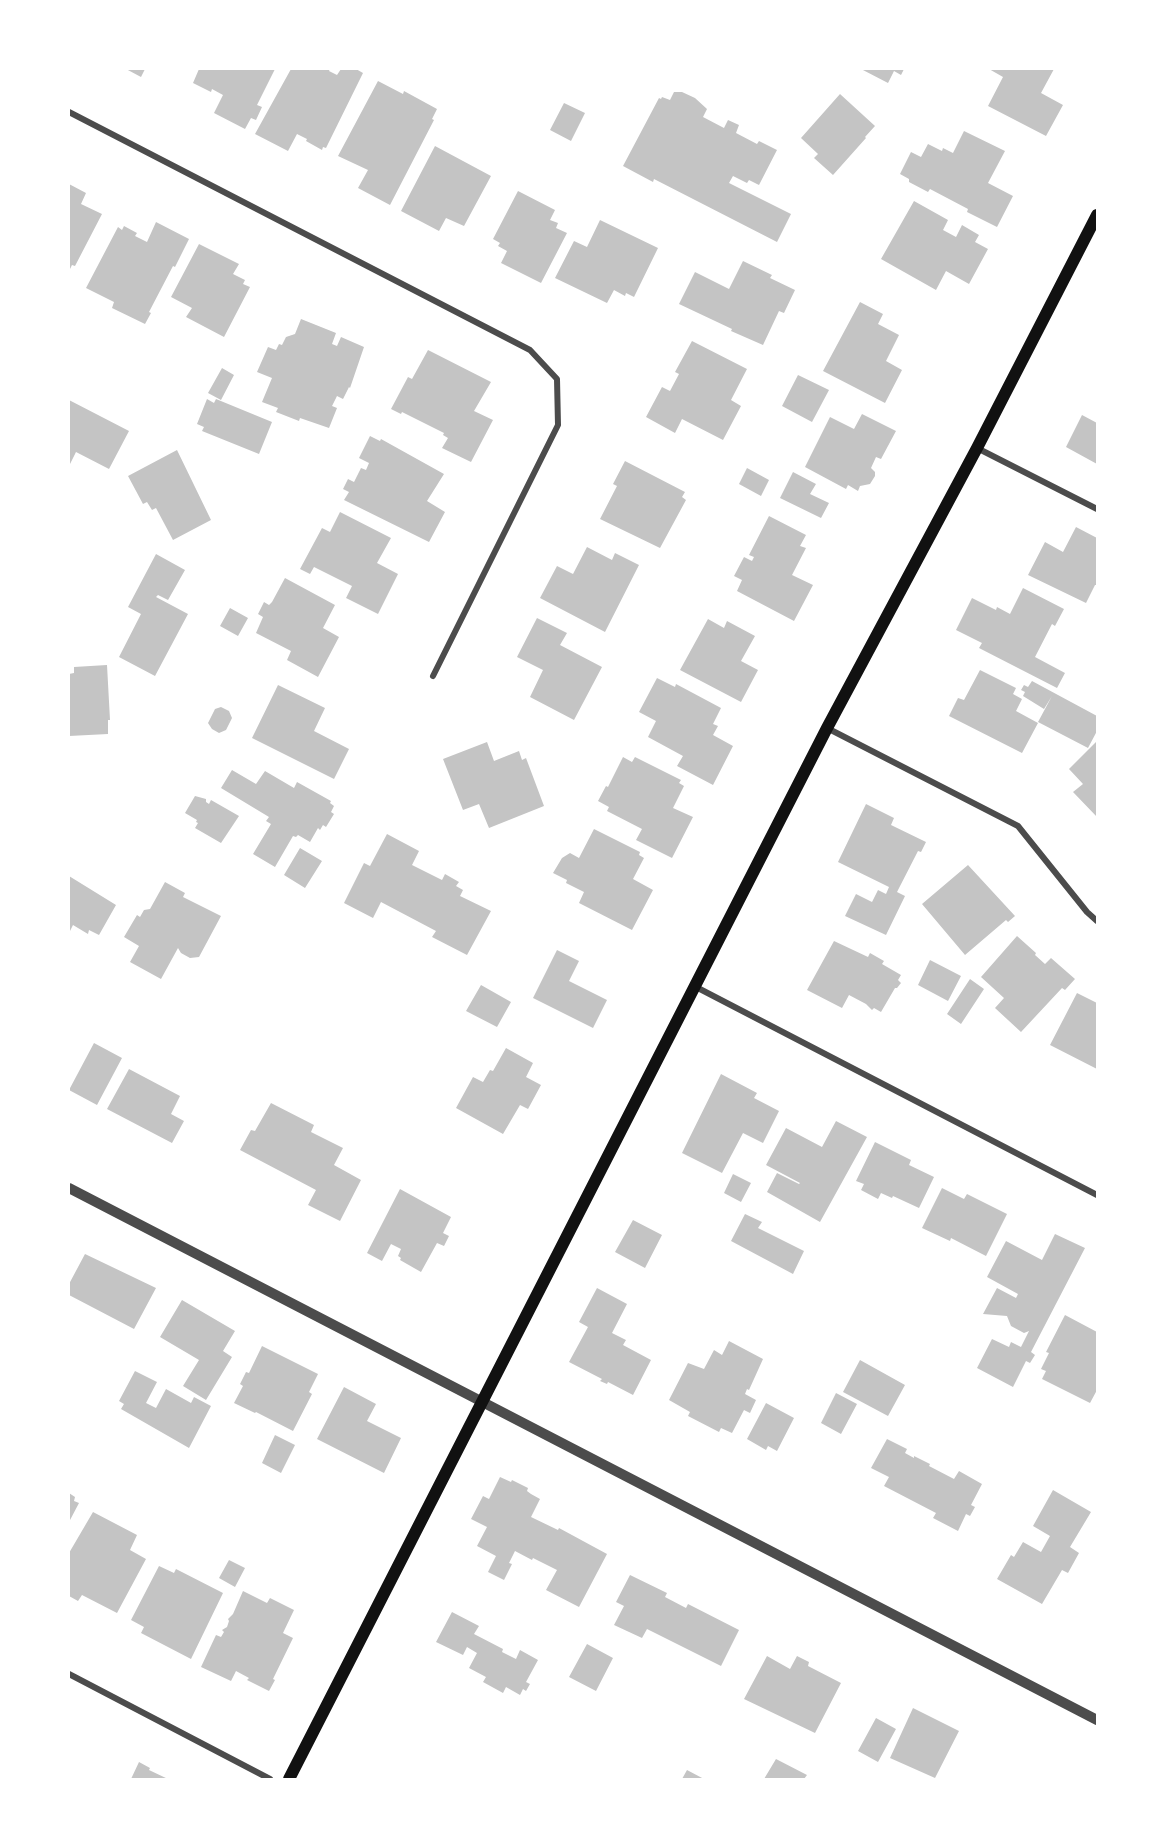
<!DOCTYPE html>
<html>
<head>
<meta charset="utf-8">
<style>
  body { margin:0 }
  #map { position:relative; width:1166px; height:1848px; overflow:hidden; background:#fff; font-family:"PT Sans Narrow",sans-serif }
  canvas { display:block }
  .frame { position:absolute; inset:0; border:70px solid #fff; pointer-events:none }
</style>
</head>
<body>
<div id="map">
<canvas width="1166" height="1848"></canvas>
<div class="frame"></div>
</div>
<script>
const g = document.querySelector('canvas').getContext('2d');
g.lineJoin = 'round';
function paint(path, color) { g.fillStyle = color; g.fill(path, 'evenodd'); }
function stroke(path, color, width, dash) { g.strokeStyle = color; g.lineWidth = width; g.lineCap = dash ? 'butt' : 'round'; g.setLineDash(dash || []); g.stroke(path); }
paint(new Path2D(`
  M126,69H145L141,77Z
  M199,69H275L257,105L262,107L256,120L251,118L245,129L214,113L223,95L212,89L211,92L193,83Z
  M291,69H330L329,71L337,75L341,69H356L363,73L326,148L323,147L322,150L306,141L307,139L297,134L288,151L255,134Z
  M861,69H904L901,75L894,71L888,83Z
  M989,69H1054L1041,93L1063,105L1046,136L988,106L1003,77Z
  M378,81L403,94L404,91L437,109L432,119L434,120L390,205L358,188L368,170L338,156Z
  M674,92H682L695,98L707,109L703,117L724,128L728,120L739,125L736,133L757,144L759,141L777,150L759,185L749,180L747,183L733,176L729,183L791,214L777,242L654,179L653,182L623,166L659,98L661,99L662,97L670,100Z
  M840,94L875,126L865,137L866,138L833,175L814,158L818,154L801,138Z
  M564,103L585,113L571,141L550,130Z
  M964,131L1005,151L988,183L1013,196L997,227L967,212L968,209L930,189L928,192L909,182V179L900,174L911,152L921,157L928,144L942,151L943,148L953,153Z
  M435,146L491,176L464,226L446,218L439,231L401,211Z
  M69,184L86,193L81,204L102,214L75,266L72,265L69,271Z
  M518,191L555,210L550,220L558,223L556,228L567,233L541,283L501,263L507,251L498,246L500,243L493,239Z
  M914,201L948,220L943,230L956,237L962,225L979,235L975,242L988,249L969,284L946,271L936,290L881,259Z
  M600,220L658,248L634,297L626,293L625,296L614,290L607,303L555,278L574,241L587,247Z
  M156,222L189,239L175,267L173,266L149,312L151,313L145,324L112,308L114,302L86,288L118,227L122,230L124,226L137,233L135,236L147,242Z
  M199,244L239,264L233,274L245,280L243,284L250,287L224,337L186,317L192,308L171,297Z
  M743,261L772,275L770,278L795,290L784,313L779,311L763,345L731,331L732,329L679,304L695,272L729,289Z
  M860,302L883,314L878,324L899,335L886,361L902,370L885,403L823,371Z
  M301,319L336,333L332,344L337,346L341,337L364,347L350,388L349,387L343,399L337,396L332,406L337,408L329,428L300,418L299,421L276,412L278,408L262,402L272,378L257,372L268,347L276,350L279,344L282,345L286,337L295,334Z
  M692,341L747,369L731,400L741,406L723,440L682,419L675,433L646,417L662,387L670,391L679,374L675,372Z
  M428,350L491,382L474,411L493,420L471,462L442,448L448,438L443,435L444,433L402,412L401,414L391,409L408,377L412,379Z
  M222,368L234,375L221,400L208,393Z
  M798,375L829,390L812,422L782,406Z
  M207,399L214,403L216,399L272,422L259,454L202,431L204,427L197,424Z
  M69,400L129,431L109,469L76,452L69,466Z
  M862,414L896,431L881,459L876,457L871,468L875,472V476L870,484L860,486L858,491L848,485L846,489L805,467L830,417L854,429Z
  M1082,415L1097,423V464L1066,447Z
  M370,436L380,441L381,439L444,474L427,501L445,512L429,542L344,500L349,492L343,489L348,479L354,482L361,468L366,470L369,463L359,458Z
  M177,450L211,520L173,540L156,508L152,510L147,502L143,504L128,476Z
  M625,461L685,492L682,497L686,500L660,548L600,519L617,486L613,484Z
  M747,468L769,480L761,496L739,484Z
  M793,472L816,484L810,494L829,503L821,518L780,498Z
  M340,512L391,538L377,563L398,574L378,614L346,598L352,586L314,567L310,574L300,569L322,528L330,532Z
  M769,516L806,535L800,546L806,548L792,575L813,585L794,621L737,591L742,580L734,576L744,557L752,561L754,557L749,555Z
  M1076,527L1097,538V585H1095L1086,603L1028,575L1045,542L1063,552Z
  M587,547L612,560L615,553L639,565L605,632L540,598L557,566L573,574Z
  M156,554L185,570L168,600L158,595L156,597L188,614L155,676L119,657L141,614L128,607Z
  M285,578L335,605L323,628L339,637L318,677L287,660L291,651L256,633L263,617L258,614L264,602L269,605L272,602Z
  M1023,588L1064,609L1055,626L1052,624L1035,657L1065,673L1057,688L979,648L982,643L956,630L972,598L996,610L997,607L1010,614Z
  M230,608L248,618L238,636L220,626Z
  M537,618L567,633L560,645L602,667L574,720L530,697L543,670L517,657Z
  M708,619L724,628L727,621L755,636L741,661L758,670L741,702L680,670Z
  M107,665L110,720H108V734L69,736V674L74,673V667Z
  M980,670L1016,688L1013,694L1022,699L1016,711L1038,723L1022,753L949,716L958,698L964,700Z
  M657,678L675,687L676,684L721,708L713,724L718,726L713,735L733,746L713,785L677,766L683,756L648,737L656,721L639,712Z
  M1032,681L1097,716V731L1088,748L1038,722L1052,696L1044,709L1023,696L1025,692L1021,690L1024,685L1028,687Z
  M278,685L325,708L314,731L349,749L334,779L252,738Z
  M221,707L229,711L232,718L226,730L219,733L212,729L208,723L215,709Z
  M1097,741V817L1073,792L1083,784L1069,769Z
  M487,742L494,761L519,751L522,760L526,758L544,806L489,828L479,804L463,810L443,759Z
  M623,757L632,762L635,757L681,780L679,783L684,786L673,808L693,817L672,858L636,840L642,829L607,811L609,807L598,801L606,786L608,787Z
  M232,770L256,784L265,771L294,788L297,782L331,801L330,803L334,806L331,812L334,814L326,827L323,825L320,830L318,828L310,842L298,835L296,837L293,836L275,867L253,854L271,824L266,821L269,817L221,788Z
  M195,796L206,799V802L209,804L211,800L239,816L221,843L195,828L198,823L196,822L197,820L185,813Z
  M866,804L894,818L891,825L926,842L921,852L918,851L897,892L905,896L886,935L845,916L856,894L872,902L878,890L886,894L889,887L838,862Z
  M594,829L640,852L639,855L644,858L633,879L653,890L632,930L579,903L584,892L566,883L567,880L553,873L562,858L570,853L579,858Z
  M387,834L419,851L412,865L442,880L445,874L459,882L456,886L463,890L460,896L491,911L467,955L432,937L436,931L381,902L373,918L344,903L364,863L370,866Z
  M300,848L322,861L305,888L284,875Z
  M968,865L1015,916L1008,922L1006,920L965,955L922,904Z
  M69,876L116,905L99,935L89,930L88,934L73,925L69,933Z
  M165,882L185,893L183,897L221,916L199,957L190,958L181,953L178,948L161,979L130,962L139,946L124,937L137,915L140,917L144,910L150,909Z
  M1017,936L1036,953L1035,955L1045,964L1051,958L1075,979L1065,990L1062,988L1021,1032L995,1008L1004,998L981,977Z
  M834,941L868,957L870,953L884,961L882,964L901,975L898,980L901,983L897,988H895L881,1012L874,1008L872,1010L866,1004L849,995L842,1008L807,990Z
  M557,950L579,961L569,981L607,1000L593,1028L533,998Z
  M930,960L961,976L948,1001L918,985Z
  M970,979L984,989L961,1024L947,1014Z
  M481,985L511,1002L497,1027L466,1011Z
  M1077,993L1097,1003V1069L1050,1045Z
  M94,1043L122,1058L97,1105L69,1090Z
  M506,1048L533,1063L526,1077L541,1085L528,1109L520,1105L503,1134L456,1108L473,1077L483,1082L490,1070L493,1071Z
  M129,1069L180,1096L171,1114L184,1121L172,1143L107,1109Z
  M721,1074L757,1093L754,1098L779,1111L763,1143L743,1133L722,1173L682,1153Z
  M271,1103L314,1125L311,1132L343,1148L334,1165L361,1180L340,1221L308,1205L316,1190L240,1150L251,1130L255,1131Z
  M836,1121L867,1137L820,1222L767,1192L777,1173L799,1184L800,1183L766,1165L786,1128L822,1147Z
  M875,1142L911,1160L909,1165L934,1177L919,1208L893,1196L892,1198L881,1193L878,1199L861,1190L864,1184L856,1181Z
  M733,1174L751,1183L741,1202L724,1193Z
  M942,1188L964,1199L967,1194L1007,1214L986,1256L951,1238L950,1241L922,1228Z
  M400,1189L451,1217L443,1233L449,1236L444,1246L437,1243L421,1272L400,1260L401,1258L398,1256L401,1249L391,1244L382,1261L367,1253Z
  M745,1214L762,1222L758,1228L804,1251L793,1274L731,1241Z
  M633,1220L662,1235L645,1268L615,1252Z
  M1055,1234L1085,1248L1031,1352L1035,1355L1030,1363L1026,1361L1013,1387L977,1368L992,1339L1009,1347L1011,1342L1021,1347L1029,1331L1024,1333L1011,1326L1007,1316L983,1314L997,1288L1016,1298L1018,1294L987,1277L1006,1241L1042,1260Z
  M85,1254L156,1288L134,1329L69,1295V1284Z
  M597,1288L627,1304L612,1333L626,1340L623,1345L651,1360L633,1395L608,1382L607,1384L600,1381L602,1379L569,1362L588,1327L579,1322Z
  M182,1300L235,1331L223,1351L232,1357L206,1400L183,1386L199,1360L160,1337Z
  M1065,1315L1097,1332V1390L1090,1403L1042,1379L1046,1371L1041,1369L1049,1353L1046,1352Z
  M729,1341L763,1359L749,1390L747,1389L745,1394L756,1400L750,1413L744,1410L732,1433L721,1428L719,1432L688,1416L690,1412L669,1400L688,1363L704,1369L714,1350L722,1355Z
  M262,1346L318,1374L309,1392L312,1394L293,1431L256,1412L255,1413L234,1403L243,1386L240,1384L246,1372L249,1373Z
  M860,1360L905,1385L888,1416L843,1392Z
  M135,1371L157,1382L146,1403L156,1408L166,1389L191,1403L194,1397L211,1406L189,1448L121,1409L124,1404L119,1401Z
  M344,1387L376,1404L367,1421L401,1438L384,1473L317,1439Z
  M836,1393L857,1404L841,1434L821,1423Z
  M766,1403L794,1418L777,1451L768,1446L766,1450L747,1439Z
  M275,1435L295,1445L281,1473L262,1463Z
  M887,1439L907,1449L905,1453L914,1458V1456L930,1464L929,1466L954,1479L959,1471L982,1484L971,1505L975,1507L970,1516L966,1514L958,1531L933,1518L936,1513L884,1486L889,1477L871,1468Z
  M500,1477L511,1482L512,1480L528,1488L527,1491L531,1494L540,1499L531,1517L558,1530L559,1528L607,1554L579,1607L546,1590L557,1570L533,1558L532,1560L515,1551L509,1563L512,1564L504,1580L488,1572L496,1556L477,1546L487,1527L471,1519L483,1496L489,1499Z
  M1053,1490L1091,1512L1070,1547L1079,1553L1068,1573L1062,1570L1042,1604L997,1579L1011,1555L1014,1557L1023,1542L1041,1552L1050,1536L1033,1526Z
  M69,1493L75,1497L74,1501L79,1503L69,1522Z
  M93,1512L137,1535L130,1550L146,1559L117,1613L82,1595L78,1601L69,1596V1553Z
  M229,1560L245,1568L235,1587L219,1578Z
  M159,1566L174,1573L176,1569L223,1593L191,1659L141,1633L144,1627L131,1620Z
  M630,1575L667,1593L665,1597L686,1608L688,1604L739,1630L721,1666L647,1629L642,1638L614,1625L624,1606L616,1602Z
  M243,1591L267,1603L270,1598L294,1610L283,1633L293,1638L273,1679L275,1680L269,1691L247,1680L249,1678L236,1671L231,1681L201,1667L216,1635L221,1637L224,1632L222,1630L227,1627L229,1621L228,1619L233,1614Z
  M452,1612L479,1626L474,1634L503,1649L502,1652L516,1659L520,1650L538,1660L526,1682L530,1684L526,1691L523,1689L520,1695L506,1687L503,1693L483,1682L486,1677L469,1668L477,1653L467,1647L463,1655L436,1642Z
  M587,1644L613,1658L596,1691L569,1677Z
  M767,1656L790,1669L797,1656L809,1662L808,1666L841,1683L815,1733L744,1699Z
  M913,1708L959,1731L935,1778L890,1758Z
  M876,1718L896,1729L878,1762L858,1751Z
  M776,1759L807,1775L804,1779H764Z
  M139,1762L150,1768L149,1770L168,1779H131Z
  M687,1770L704,1779H682Z`), '#c4c4c4');
stroke(new Path2D(`
  M69,112L530,350L557,379L558,425L433,676
  M977,448L1097,509
  M827,728L1018,826L1087,912L1097,921
  M696,987L1097,1195
  M69,1674L270,1779`), '#4c4c4c', 6);
stroke(new Path2D(`
  M69,1188L1097,1720`), '#4c4c4c', 10);
stroke(new Path2D(`
  M289,1779L827,728L977,448L1097,215`), '#111', 12);
</script>
</body>
</html>
